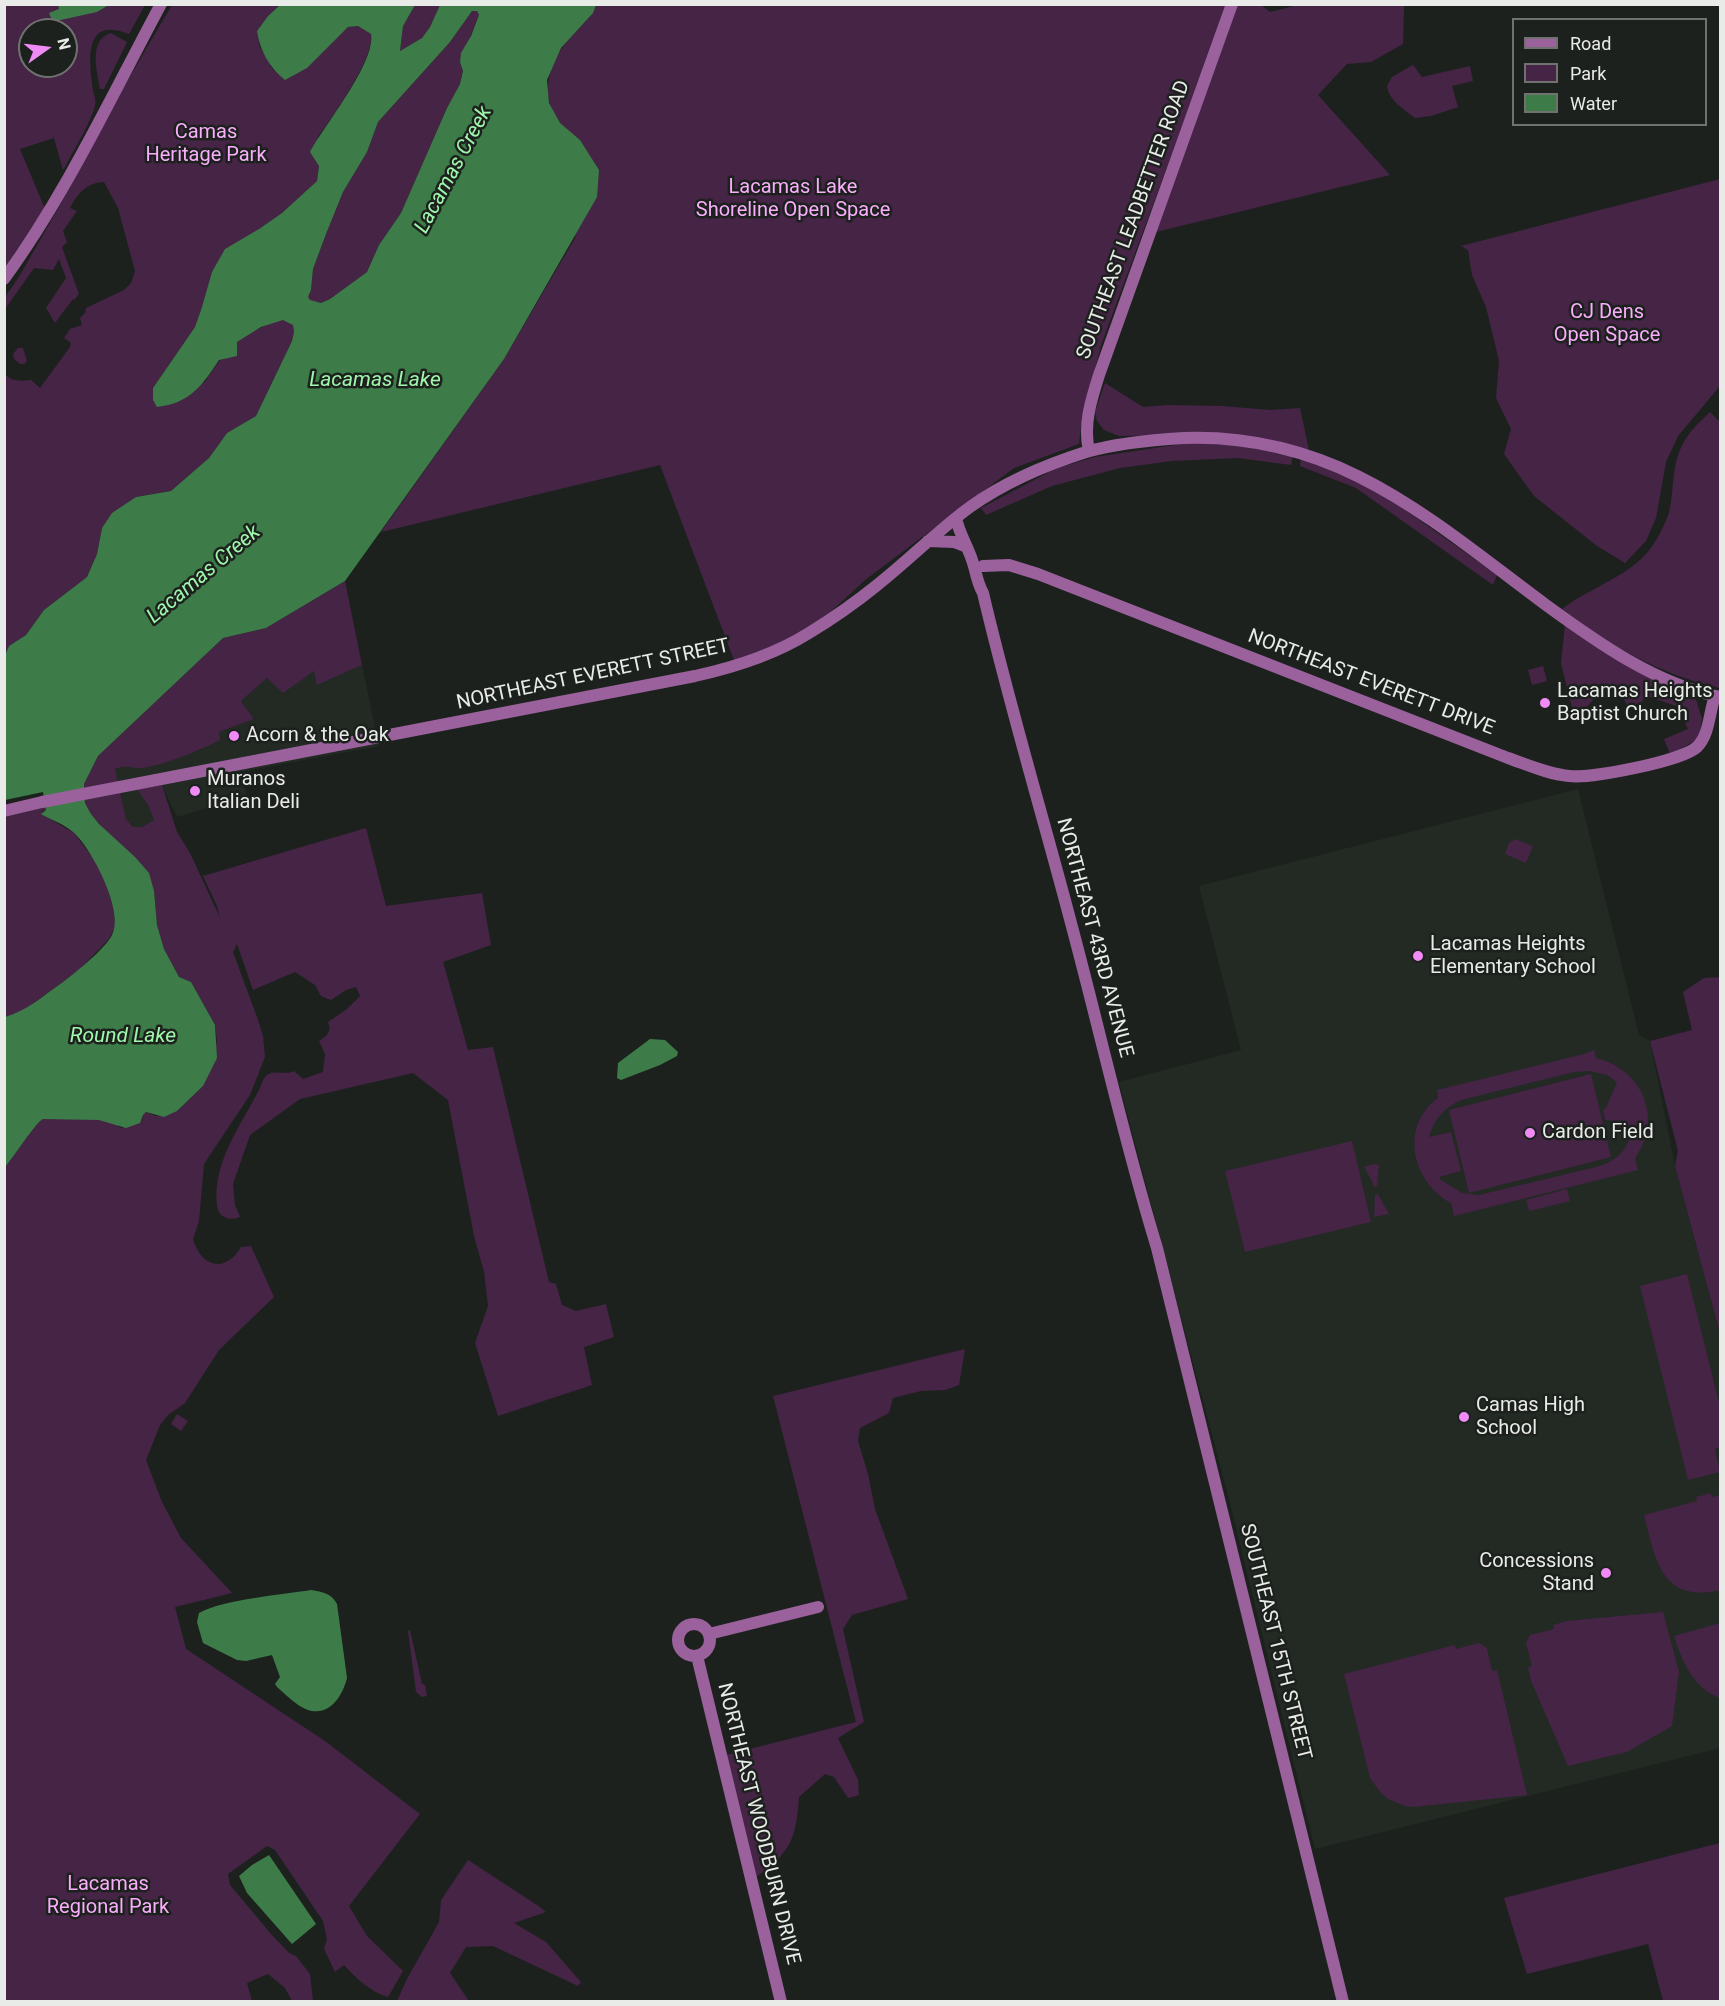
<!DOCTYPE html>
<html>
<head>
<meta charset="utf-8">
<style>
  body { margin:0 }
  #map { position:relative; width:1725px; height:2006px; overflow:hidden; background:#1d211e; font-family:Roboto,sans-serif }
  canvas { display:block }
  .frame { position:absolute; inset:0; border:6px solid #e9ebe9; pointer-events:none }
  .legend { position:absolute; left:1512px; top:18px; width:195px; height:108px; box-sizing:border-box; background:#1d211e; border:2px solid #6f726f; margin:0; padding:8px 10px; list-style:none; font-size:18px; color:#e9ebe9 }
  .legend li { display:flex; align-items:center; gap:12px; height:30px }
  .legend b { width:30px; border:2px solid #6f726f }
  .north { position:absolute; left:18px; top:18px; width:60px; height:60px; box-sizing:border-box; background:#1d211e; border:2px solid #6f726f; border-radius:50%; rotate:76deg; font-size:16px; font-weight:700; line-height:24px; text-align:center; color:#e9ebe9 }
  .north::after { content:''; display:block; margin:auto; width:21px; height:27px; background:#f08bf5; clip-path:polygon(50% 0,100% 100%,50% 72%,0 100%) }
</style>
</head>
<body>
<div id="map">
<canvas width="1725" height="2006"></canvas>
<div class="frame"></div>
<ul class="legend">
<li><b style="height:8px;background:#9a619d"></b>Road</li>
<li><b style="height:16px;background:#452446"></b>Park</li>
<li><b style="height:16px;background:#3d7c48"></b>Water</li>
</ul>
<div class="north">N</div>
</div>
<script>
const g = document.querySelector('canvas').getContext('2d');
g.lineJoin = 'round';
function paint(path, color) { g.fillStyle = color; g.fill(path, 'evenodd'); }
function stroke(path, color, width, dash) { g.strokeStyle = color; g.lineWidth = width; g.lineCap = dash ? 'butt' : 'round'; g.setLineDash(dash || []); g.stroke(path); }
function label(font, color, halo, rows, align = 'center') {
  g.font = font + ' Roboto,sans-serif'; g.lineWidth = 5; g.setLineDash([]); g.textBaseline = 'middle'; g.strokeStyle = halo; g.fillStyle = color; for (const [text, x, y, turn = 0] of rows) {
    g.save(); g.translate(x, y); g.rotate((+turn || 0) * Math.PI / 180); g.textAlign = isNaN(turn) ? turn : align; if (halo) g.strokeText(text, 0, 0); g.fillText(text, 0, 0); g.restore();
  }
}
paint(new Path2D(`
  M362,665L379,746L240,772L247,796L177,817L162,785L138,790L148,805L154,820L142,827H133L126,819L115,769L123,765L141,768L201,750L219,732L254,719L241,701L267,678L314,671L318,684Z
  M1578,789L1639,1035L1650,1041L1675,1166L1720,1335V1748L1315,1849L1229,1499L1119,1082L1241,1050L1199,886Z`), '#222a23');
paint(new Path2D(`
  M1302,4L1404,5L1403,44L1371,62L1347,64L1318,95L1390,175L1156,232L1234,5H1261L1270,12Z
  M5,5H58L59,9L97,12L109,5H145L129,34C87,17 88,53 92,83C92,91 97,99 95,106C89,126 76,146 66,165L63,170L54,138L20,149L45,209L5,267ZM30,30H66V66H30Z
  M172,5H280L268,16L257,31L260,47L274,71L333,41L348,27L358,26L371,34C375,57 332,118 318,137L319,166L317,181L282,213L259,229L202,307L195,327L153,388L205,382C227,347 243,332 283,319L293,325L294,332L292,341L256,416L227,433L209,458L171,491L136,497L102,528L97,554L87,577L44,610L26,635L9,646L5,658V374C11,382 22,381 31,380L40,388L70,347L71,343L64,338L70,329L82,325L80,318L85,313L86,308L124,290L131,283L135,271L118,208L104,182C86,183 78,193 70,208L77,211L63,231L67,242L62,247L79,294L74,300L73,299L55,323L46,308L66,278L59,259L53,270L34,268L5,309V297L19,277L68,191L123,88Z
  M415,5H440L430,27L422,38L400,51L403,26Z
  M596,5H1227L1101,345L1081,426L1079,444L1014,468L865,580L825,617L785,642L734,660L660,465L381,532L504,359L575,238L580,140C574,135 564,129 559,122C542,99 546,71 562,48C572,33 589,22 596,5Z
  M472,11H477L479,15L460,62L463,71L460,84L447,108L401,213L379,245L367,272L330,299L321,303L310,301L308,297L311,290L313,269L326,234L343,192L367,152L378,122L450,42Z
  M111,33L127,42L104,89H100C97,71 88,40 111,33Z
  M1413,65L1422,77L1470,66L1473,81L1452,86L1458,107L1431,116L1415,118C1404,109 1389,101 1387,86L1392,77Z
  M1720,179V386L1678,436L1666,462L1656,518L1646,541L1625,563L1597,546L1534,496L1504,454L1511,429L1496,398L1499,361L1486,307L1472,275L1468,250L1461,246Z
  M18,348H23L27,361L24,364H20L14,359L13,354Z
  M1105,383L1143,407L1168,405L1222,406L1270,410L1300,408L1309,450L1251,438L1197,435L1119,436L1104,430L1097,421L1095,412Z
  M1710,412L1720,422V688C1664,676 1607,645 1562,609C1592,586 1635,575 1655,542C1661,532 1668,518 1670,508C1674,487 1672,463 1683,444C1689,431 1700,422 1710,412Z
  M1195,442L1238,445L1293,455L1291,465L1238,458L1172,461L1120,468L1052,486L986,515L981,508L1057,468L1095,457Z
  M1301,457L1363,480L1497,575L1493,585L1356,488L1300,466Z
  M345,581L362,665L317,685L314,671L283,693L267,678L241,701L254,719L219,732L220,740C199,751 166,764 143,768C132,769 126,764 115,769L126,819L133,827H142L154,820L148,805L137,789L162,785L177,832L190,853L220,918L217,906L203,876L366,828L386,906L482,893L491,945L443,962L468,1050L493,1047L549,1282L556,1284L562,1305L576,1311L606,1304L614,1337L584,1347L592,1385L498,1416L475,1343L488,1306L484,1272L474,1236L448,1100L413,1073L300,1099L250,1135L233,1184L235,1205L240,1217C228,1221 219,1218 217,1205C212,1163 241,1125 259,1090C261,1086 262,1081 265,1077C273,1068 285,1076 294,1071L303,1079L323,1072L325,1054L319,1041C327,1036 332,1032 328,1022L347,1009L360,996L356,987L346,990L331,1000L321,996L315,985L295,972L253,990L237,944L233,952L258,1020L263,1036L265,1057L250,1095L204,1164L199,1221L193,1239C201,1268 226,1273 241,1247L251,1246L274,1297L219,1350L185,1403L168,1415L160,1425L146,1460L162,1502L181,1538L232,1593L175,1607L186,1649L325,1741L420,1814L349,1906L367,1936L403,1971L388,1997C370,1992 356,1978 344,1965L335,1972L324,1949L327,1939L323,1921L275,1850L267,1846L228,1874L230,1885L271,1934L289,1953L296,1956L310,1974L313,2001H292L285,1988L268,1974L247,1983L252,2001L5,2002V1167C13,1158 36,1122 43,1119C64,1119 104,1114 121,1128L142,1120L143,1115L146,1112L156,1116L177,1111L203,1086L217,1041L215,1025L191,982L179,977L164,949L157,925L154,891L91,814L85,803L84,784L98,756L223,638L266,628Z
  M1565,624L1694,693L1702,719L1699,739L1670,754L1664,739L1688,729L1676,706L1647,696L1638,706L1630,709L1623,698L1621,689L1593,700L1575,720L1561,663Z
  M1543,666L1547,681L1532,685L1528,670Z
  M46,807V810L42,811L43,815L74,833L96,862L106,882L114,911L115,927L109,939L78,971L20,1013L5,1017V817Z
  M1515,839L1533,846L1526,863L1505,854L1509,843Z
  M1720,977V1334L1675,1166L1678,1151L1650,1041L1692,1030L1683,992L1704,978Z
  M1594,1050L1596,1058C1642,1069 1664,1118 1635,1158L1638,1170L1454,1216L1451,1203C1412,1182 1399,1126 1438,1098L1437,1090L1584,1054ZM1590,1071L1607,1075L1617,1082L1606,1108L1603,1109L1605,1120H1609L1630,1138C1624,1154 1612,1163 1596,1167L1479,1195L1462,1193L1441,1180L1439,1177L1461,1171L1451,1132L1429,1137C1434,1119 1444,1108 1461,1100L1574,1072Z
  M1591,1074L1611,1157L1469,1193L1449,1110Z
  M1352,1141L1371,1222L1245,1252L1225,1171Z
  M1374,1164L1379,1165L1377,1186L1374,1187L1372,1181L1364,1167Z
  M1567,1189L1570,1201L1529,1211L1526,1200Z
  M1378,1194L1389,1214L1374,1217L1375,1195Z
  M1687,1274L1720,1407V1447L1715,1449L1720,1472L1688,1480L1640,1286Z
  M965,1349L959,1385L945,1390L921,1391L893,1398L889,1413L860,1428L858,1441L868,1474L875,1509L908,1599L852,1615L843,1629L864,1722L838,1738L858,1780L859,1795L848,1798L834,1777L825,1774L799,1797C796,1839 791,1852 756,1877L726,1755L856,1722L773,1396Z
  M177,1414L188,1421L181,1431L171,1424Z
  M1711,1493L1712,1497L1720,1495V1590C1661,1604 1655,1558 1644,1515L1697,1501L1696,1497Z
  M1663,1612L1679,1672L1672,1726L1627,1752L1568,1766L1531,1681L1528,1667L1532,1666L1526,1643L1530,1635L1554,1629L1553,1625L1567,1621Z
  M1720,1623V1698C1694,1689 1682,1661 1674,1636Z
  M410,1630L422,1684L425,1685L427,1696L422,1697L416,1692L408,1631Z
  M1479,1643L1487,1648L1492,1671L1497,1670L1527,1795L1414,1807L1405,1806L1388,1799L1381,1793L1370,1778L1344,1674L1455,1645L1456,1649Z
  M1720,1843V2001H1663L1648,1944L1527,1974L1504,1898Z
  M468,1860L537,1905L546,1912L514,1923L546,1942L581,1982L578,1986L493,1946L466,1947L450,1973L469,2001H397L407,1979L439,1922L441,1900Z`), '#452446');
paint(new Path2D(`
  M58,5V4L109,5L97,12L56,21L52,20L49,13L59,9Z
  M280,5H415L403,26L400,51L422,38L430,27L440,5H596L593,13L561,48L547,80L549,103L560,123L580,140L599,170L597,197L504,359L345,581L266,628L223,638L98,756L84,784L85,803L91,814L99,824L135,857L149,873L154,891L157,925L164,949L179,977L191,982L215,1025L217,1058L203,1086L177,1111L164,1117L146,1112L143,1115L140,1123L126,1128L99,1120L43,1119C36,1122 13,1158 5,1167V1017C27,1011 44,995 63,982C76,972 105,949 112,935C125,912 91,847 73,832C64,824 51,820 41,814L46,810L43,792L5,800L4,658L9,646L26,635L44,610L87,577L97,554L102,528L112,513L136,497L171,491L209,458L227,433L256,416L292,341L294,332L293,325L283,320L261,327L237,342V356L219,360C202,386 190,403 157,407L153,400V388L195,327L202,307L212,272L225,249L259,229L282,213L317,181L319,166L310,152C324,126 376,62 371,34L358,26L348,27L307,68L285,80C269,67 260,51 257,31L268,16ZM472,11H477L479,15L471,36L461,53L460,62L463,71L460,84L447,108L401,213L379,245L367,272L330,299L321,303L310,300L308,297L311,290L313,269L326,234L343,192L367,152L378,122L450,42Z
  M650,1039L665,1040L678,1052L677,1056L660,1065L621,1080L617,1078L618,1063Z
  M311,1590C323,1592 331,1593 337,1604L347,1678C343,1694 332,1714 312,1711C300,1709 286,1695 277,1687L275,1684L280,1677L272,1655L246,1661L237,1660L203,1643L197,1622L199,1613C225,1599 280,1595 311,1590Z
  M269,1855L316,1924L292,1944L247,1893L239,1876L252,1865Z`), '#3d7c48');
stroke(new Path2D(`
  M4,279C66,194 111,97 161,4
  M1089,451C1083,425 1091,400 1099,375L1232,4
  M956,518C959,533 967,545 972,560C976,571 977,583 983,593C1009,704 1042,813 1071,923C1100,1031 1124,1141 1157,1248L1343,2002
  M928,541L954,542L967,547
  M983,566L1009,565L1038,574L1508,758C1528,765 1548,774 1569,776C1590,779 1682,761 1697,747C1710,734 1709,712 1715,696
  M4,811L42,802L695,676C736,667 774,655 809,633C832,619 855,603 876,586C908,561 937,531 970,507C1005,482 1045,465 1086,452C1117,443 1151,440 1184,438C1338,433 1430,519 1546,605C1598,643 1656,684 1720,697
  M678 1640a16 16 0 1 1 32 0a16 16 0 1 1-32 0Z
  M709,1634L818,1607
  M697,1656L781,2002`), '#9a619d', 12);
for (const [x, y, r, color] of [
  [1545,703,6,"#f08bf5"],
  [234,736,6,"#f08bf5"],
  [195,791,6,"#f08bf5"],
  [1418,956,6,"#f08bf5"],
  [1530,1133,6,"#f08bf5"],
  [1464,1417,6,"#f08bf5"],
  [1606,1573,6,"#f08bf5"]
]) { const dot = new Path2D(); dot.arc(x, y, r, 0, 2 * Math.PI); g.fillStyle = color; g.fill(dot); stroke(dot, '#1d211e', 2); }
label('20px', '#f9adfc', '#1d211e', [
  ["Camas",206,133],
  ["Heritage Park",206,156],
  ["Lacamas Lake",793,188],
  ["Shoreline Open Space",793,211],
  ["CJ Dens",1607,313],
  ["Open Space",1607,336],
  ["Lacamas",108,1885],
  ["Regional Park",108,1908]
]);
label('20px', '#e9ebe9', '#1d211e', [
  ["SOUTHEAST LEADBETTER ROAD",1134,220,-70],
  ["NORTHEAST EVERETT STREET",593,675,-12],
  ["NORTHEAST EVERETT DRIVE",1371,683,21],
  ["NORTHEAST 43RD AVENUE",1094,938,75],
  ["SOUTHEAST 15TH STREET",1275,1642,76],
  ["NORTHEAST WOODBURN DRIVE",758,1824,76]
]);
label('20px', '#e9ebe9', '#1d211e', [
  ["Lacamas Heights",1557,692],
  ["Baptist Church",1557,715],
  ["Acorn & the Oak",246,736],
  ["Muranos",207,780],
  ["Italian Deli",207,803],
  ["Lacamas Heights",1430,945],
  ["Elementary School",1430,968],
  ["Cardon Field",1542,1133],
  ["Camas High",1476,1406],
  ["School",1476,1429],
  ["Concessions",1594,1562,"right"],
  ["Stand",1594,1585,"right"]
], 'left');
label('italic 21px', '#9ff7ab', '#1d211e', [
  ["Lacamas Creek",454,170,-62],
  ["Lacamas Lake",375,381],
  ["Lacamas Creek",204,575,-40],
  ["Round Lake",123,1037]
]);
</script>
</body>
</html>
